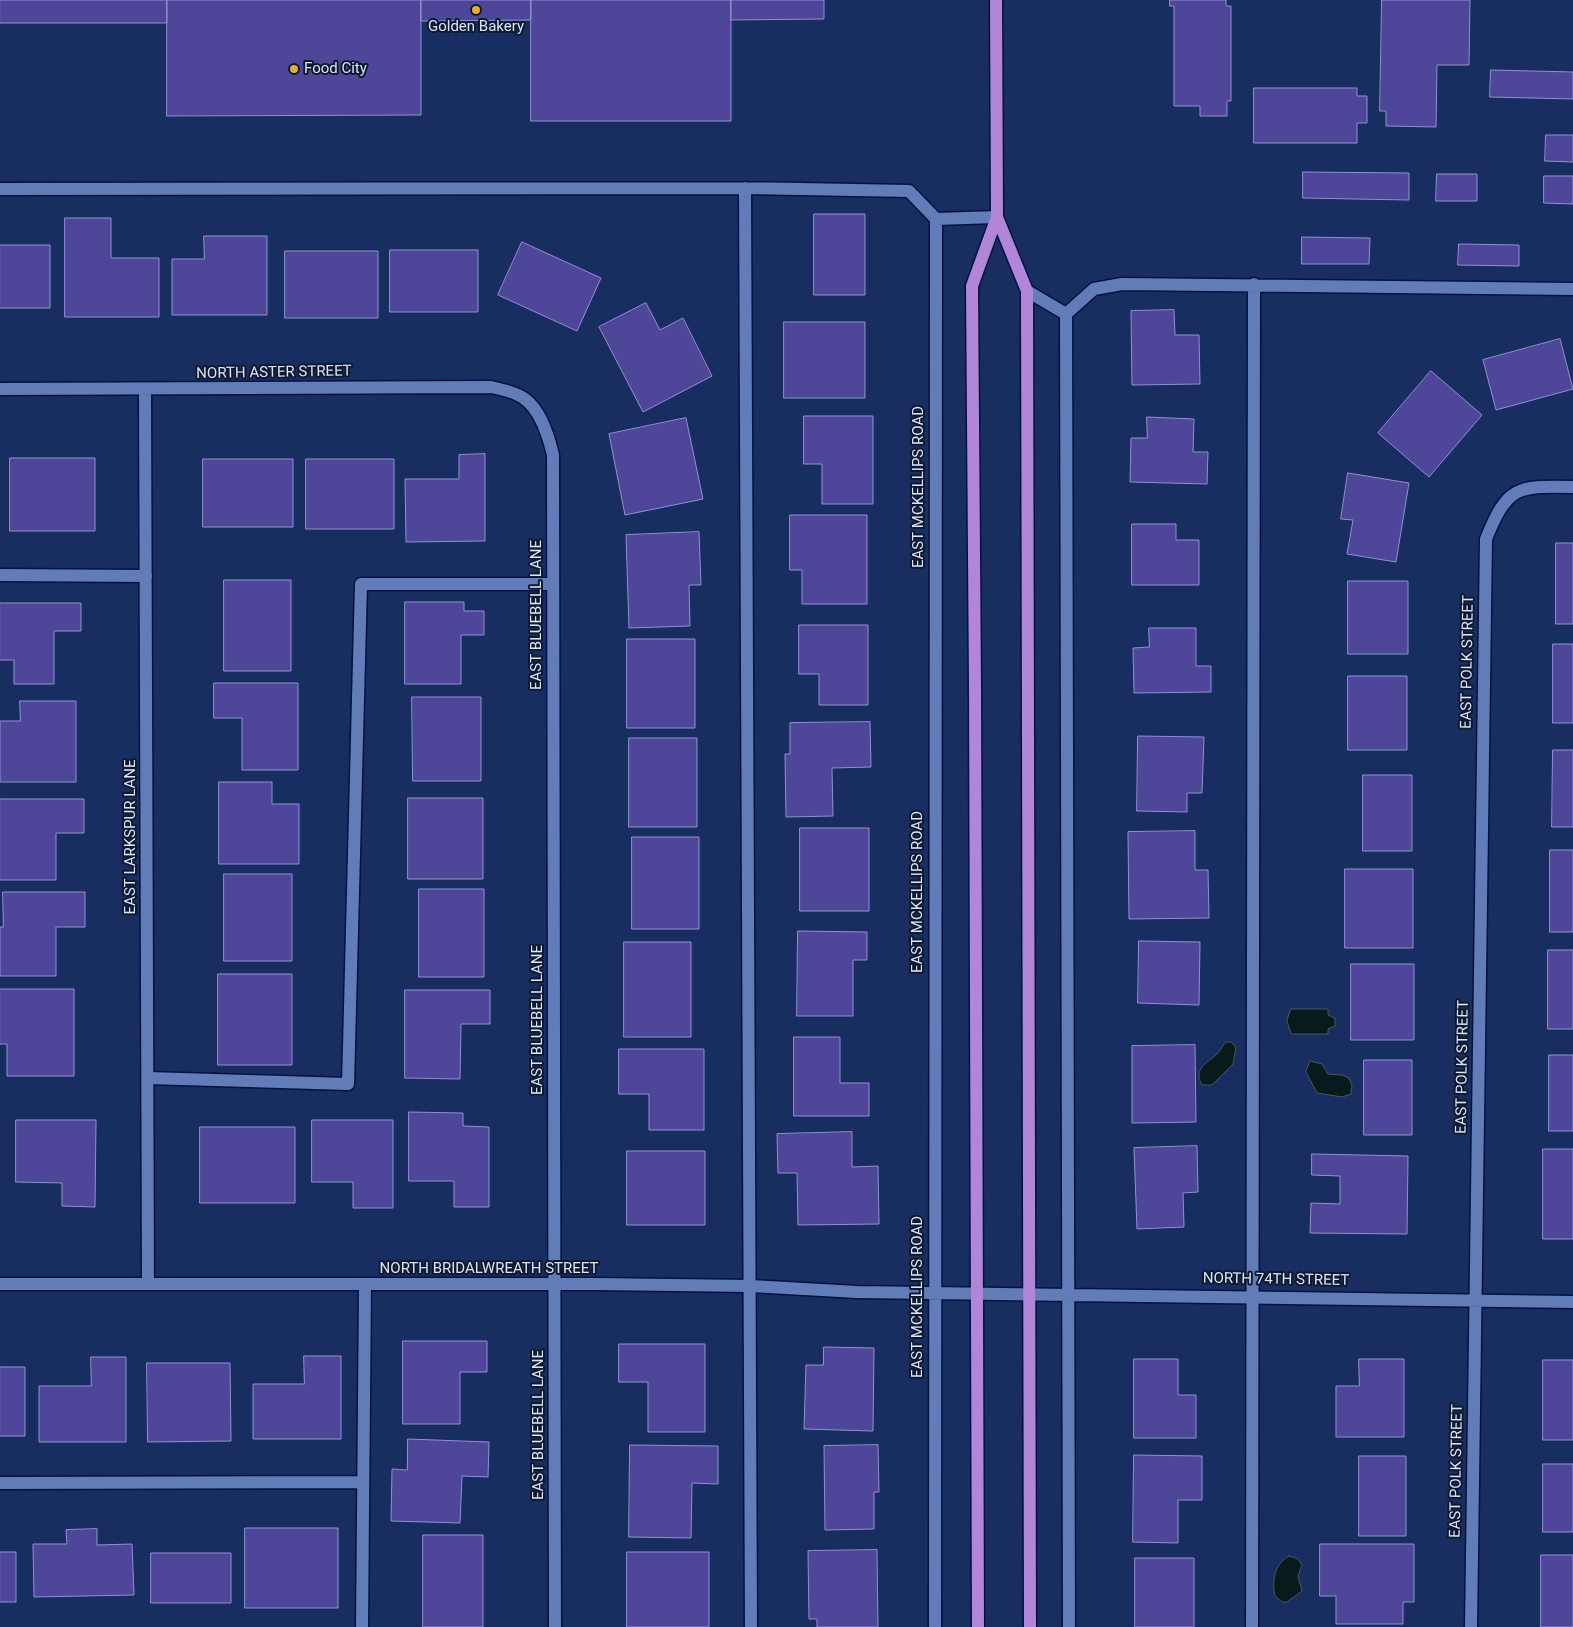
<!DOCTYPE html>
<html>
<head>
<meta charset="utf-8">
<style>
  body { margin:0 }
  canvas { display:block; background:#182d60 }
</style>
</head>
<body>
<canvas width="1573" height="1627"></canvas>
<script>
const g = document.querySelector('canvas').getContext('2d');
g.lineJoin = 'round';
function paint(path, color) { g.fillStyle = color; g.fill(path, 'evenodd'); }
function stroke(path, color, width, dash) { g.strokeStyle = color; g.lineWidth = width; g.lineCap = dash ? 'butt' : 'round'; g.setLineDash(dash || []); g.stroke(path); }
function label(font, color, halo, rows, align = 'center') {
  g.font = font + ' Roboto,sans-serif'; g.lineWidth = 4; g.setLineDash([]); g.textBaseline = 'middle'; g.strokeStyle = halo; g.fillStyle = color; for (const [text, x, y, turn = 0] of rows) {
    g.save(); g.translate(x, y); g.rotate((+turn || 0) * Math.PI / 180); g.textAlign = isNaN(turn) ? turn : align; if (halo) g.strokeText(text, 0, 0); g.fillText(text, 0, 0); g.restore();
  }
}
const water = new Path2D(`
  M1291,1009H1328V1015L1335,1018V1026L1328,1029V1034H1291L1287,1021Z
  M1226,1042H1231L1236,1047L1233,1064L1212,1085H1202C1193,1069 1206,1064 1216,1055C1220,1052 1222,1046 1226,1042Z
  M1310,1061L1322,1064L1328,1074L1342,1075L1349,1078L1352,1085L1351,1094L1342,1097L1317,1093L1306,1072Z
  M1289,1556L1298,1559L1302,1565L1298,1576L1302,1591L1287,1602H1282L1275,1596C1272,1581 1274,1564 1289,1556Z`);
paint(water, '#071b1d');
stroke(water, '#47585f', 1);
const building = new Path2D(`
  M0,0H167V23H0Z
  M167,0H421V115L167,116Z
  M421,0H531V20L421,21Z
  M531,0H731V121H531Z
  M731,0H824V19L731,20Z
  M1170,0H1226V6H1231V101H1227V116H1200V106H1174V6H1170Z
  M1382,0H1470L1469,65H1437L1436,127L1386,126V111H1380Z
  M1491,70L1573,72V99L1490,97Z
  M1254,88H1357V96H1367V123H1357V143H1254Z
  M1546,135H1573V162L1545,161Z
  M1303,172L1409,173V200L1303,198Z
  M1437,174H1477V201H1436Z
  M1544,176H1573V204L1544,203Z
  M814,214H865V295H814Z
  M65,218H111V258H159V317H65Z
  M204,236H267V315H172V259H204Z
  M1302,237L1370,238L1369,264H1302Z
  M522,242L601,278L577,331L498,295Z
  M1459,244L1519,245V266L1458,265Z
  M0,245H50V308H0Z
  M390,250H478V312H390Z
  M285,251H378V318H285Z
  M646,303L660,330L683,318L712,376L643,412L599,327Z
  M1174,310L1175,335H1199L1200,384L1132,385L1131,311Z
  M784,322H865V398H784Z
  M1560,339L1573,389L1496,410L1483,360Z
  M1431,371L1482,415L1429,477L1378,433Z
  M804,416H873V504H822V464H804Z
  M1147,417L1194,419L1193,452H1208L1207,484L1130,482L1131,438H1147Z
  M686,418L703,499L625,515L609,434Z
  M485,454V541L406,542L405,479H459V455Z
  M10,458H95V531H10Z
  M203,459H293V527H203Z
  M306,459H394V529H306Z
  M1348,473L1409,483L1396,562L1347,554L1353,520L1341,519Z
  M790,515H867V604H802V570H790Z
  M1132,524H1176V540H1199V585H1132Z
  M699,532L701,585H689L690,626L629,628L626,535Z
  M1556,543H1573V624H1556Z
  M224,580H291V671H224Z
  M1348,581H1408V654H1348Z
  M405,602H464V611H484V635H461V684H405Z
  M0,603H81V631H54V684H14V660H0Z
  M799,625H868V705H819V674H799Z
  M1149,628H1196V666H1211V692L1134,693L1133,648L1149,647Z
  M627,639H695V728H627Z
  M1553,644H1573V723H1553Z
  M1348,676H1407V750H1348Z
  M214,683H298V770H242V718H214Z
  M412,697H481V781H413Z
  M20,701H76V782H0V721H20Z
  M870,722L871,767L832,768L833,816L786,817L785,754H790V723Z
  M1138,736L1204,737L1202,793H1187V812L1137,811Z
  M629,738H697V827H629Z
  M1553,750H1573V827H1552Z
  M1363,775H1412V851H1363Z
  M219,782H272V804H299V864H219Z
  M408,798H483V879H408Z
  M0,799H84V833H56V880H0Z
  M800,828H869V911H800Z
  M1195,831V870H1208L1209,918L1129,919L1128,832Z
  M632,837H699V929H632Z
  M1550,850H1573V932H1550Z
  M1345,869H1413V948H1345Z
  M224,874H292V961H224Z
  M419,889H484V977H419Z
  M3,892H85V927H56V976H0V927H3Z
  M798,931L867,932V960H853V1016H797Z
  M1139,941L1200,942L1199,1005L1138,1003Z
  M624,942H691V1037H624Z
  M1548,950H1573V1029H1548Z
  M1351,964H1414V1040H1351Z
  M218,974H292V1065H218Z
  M0,989H74V1076H7V1044H0Z
  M405,990H490V1024H461L460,1079L405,1078Z
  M794,1037H840V1083H869V1116H794Z
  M1195,1045L1196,1122L1132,1123V1046Z
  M619,1049H704V1130H649V1094H619Z
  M1549,1055H1573V1131H1549Z
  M1364,1060H1412V1135H1364Z
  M409,1112L463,1113V1126L489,1127V1207H454V1181H409Z
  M16,1120H96L95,1207L62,1206V1183L16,1182Z
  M312,1120H393V1208H353V1182H312Z
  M200,1127H295V1203H200Z
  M852,1132V1167L878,1166L879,1224L798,1225L797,1173H778L777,1134Z
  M1197,1146L1198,1192L1183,1193L1184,1227L1137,1229L1134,1148Z
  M1543,1149H1573V1239H1543Z
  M627,1151H705V1225H627Z
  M1312,1154L1408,1156L1407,1234L1310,1233L1311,1203L1340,1204V1176L1312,1175Z
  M403,1341H487V1372H460V1424H403Z
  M619,1344H705V1432H648V1382H619Z
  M824,1347L874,1348L873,1431L804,1429L806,1365H823Z
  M304,1356H341V1439H253V1384H304Z
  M91,1357H126V1442H39V1386H91Z
  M1134,1359H1178V1395H1196V1438H1134Z
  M1359,1359H1404V1437H1336V1386H1359Z
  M1543,1360H1573V1440H1543Z
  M147,1363H230L231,1441L148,1442Z
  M0,1367H25V1436H0Z
  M408,1439L489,1442L488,1477L462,1476L460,1523L391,1521L392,1469L407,1470Z
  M630,1445L718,1446V1484L692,1483L691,1538L629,1537Z
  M878,1445L879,1492H874V1529L825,1530L824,1446Z
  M1134,1455L1202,1456V1500H1178V1543L1133,1542Z
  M1359,1456H1406V1536H1359Z
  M1543,1464H1573V1532H1543Z
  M245,1528H338V1608H245Z
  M97,1529V1545L132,1544L134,1595L34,1597L33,1544H67L66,1530Z
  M423,1535H483V1627H423Z
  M1320,1544H1414V1602H1403V1624H1336V1596H1320Z
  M877,1550L878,1627H817V1619H809L808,1551Z
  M0,1552H16V1602H0Z
  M627,1552H709V1627H627Z
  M151,1553H231V1603H151Z
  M1541,1555H1573V1627H1541Z
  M1135,1558H1194V1627H1135Z`);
paint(building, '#4e4698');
stroke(building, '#9290d2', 1);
const service = new Path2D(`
  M745,188L751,1627
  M0,189L745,188L909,191L936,219
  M1066,314L1094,289L1122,284L1573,289
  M0,575L146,576
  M148,1078L348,1084L361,584H553
  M0,1483L363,1482
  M362,1627L365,1286
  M1252,1627L1254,284`);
const minor = new Path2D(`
  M1027,291L1066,314L1069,1627
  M0,389L491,387C500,389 510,391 518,395C539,404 548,434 553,455L555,1627
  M145,390L148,1284
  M0,1284H596L751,1286L857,1292L1573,1302
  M935,1627L936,219L997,217
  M1471,1627L1486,539C1508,485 1517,486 1573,487`);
const primary = new Path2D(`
  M997,217L1027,291L1030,1627
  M978,1627L975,687L972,286L997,217L996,0`);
stroke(service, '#031244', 15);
stroke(minor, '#031244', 15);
stroke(primary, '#031244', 15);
stroke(service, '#617cb7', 12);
stroke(minor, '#617cb7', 12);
stroke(primary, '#b185d7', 12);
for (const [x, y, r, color] of [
  [476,10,5,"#e2af34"],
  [294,69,5,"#e2af34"]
]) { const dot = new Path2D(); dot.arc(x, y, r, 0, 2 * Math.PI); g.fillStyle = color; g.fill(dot); stroke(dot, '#0e182f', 2); }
label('15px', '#dbe5f9', '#0e182f', [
  ["Golden Bakery",476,27],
  ["Food City",304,69,"left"]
]);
label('15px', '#dbe5f9', '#0e182f', [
  ["NORTH ASTER STREET",274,373,-1],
  ["EAST MCKELLIPS ROAD",919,487,-90],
  ["EAST BLUEBELL LANE",537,615,-90],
  ["EAST POLK STREET",1468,662,-89],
  ["EAST LARKSPUR LANE",131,837,-90],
  ["EAST MCKELLIPS ROAD",918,892,-90],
  ["EAST BLUEBELL LANE",538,1020,-90],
  ["EAST POLK STREET",1463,1067,-89],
  ["NORTH BRIDALWREATH STREET",489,1269],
  ["NORTH 74TH STREET",1276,1280,1],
  ["EAST MCKELLIPS ROAD",918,1297,-90],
  ["EAST BLUEBELL LANE",539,1425,-90],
  ["EAST POLK STREET",1457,1471,-89]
]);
</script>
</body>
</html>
